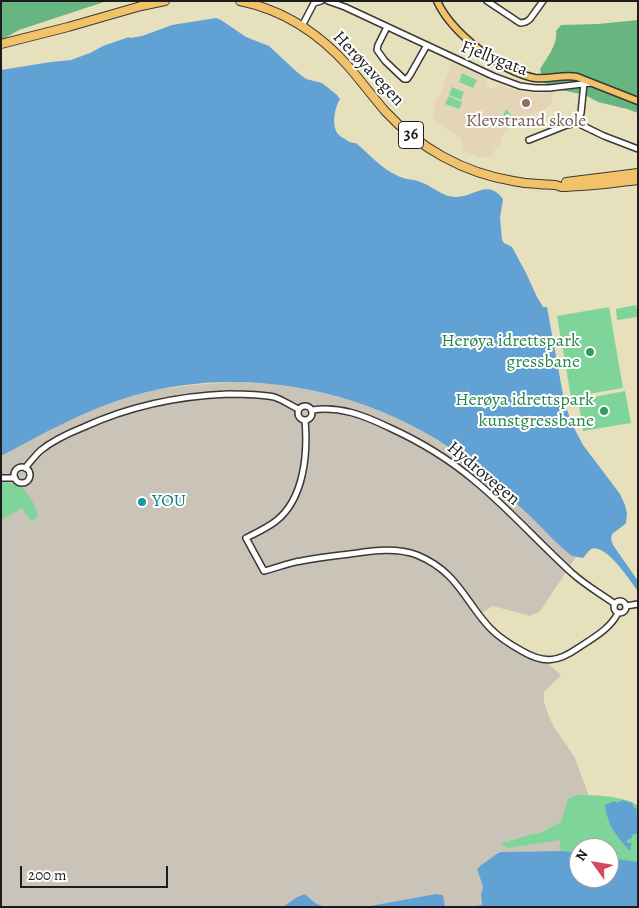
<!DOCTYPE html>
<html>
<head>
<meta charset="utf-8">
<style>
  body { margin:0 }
  #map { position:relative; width:639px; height:908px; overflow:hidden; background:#e6e0bc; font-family:Alegreya,serif }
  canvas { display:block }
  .frame { position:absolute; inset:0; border:2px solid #1c1c1c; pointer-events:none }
  .north { position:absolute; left:569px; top:838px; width:50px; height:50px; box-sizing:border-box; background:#fff; border:1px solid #a4a4a4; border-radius:50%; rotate:302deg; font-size:14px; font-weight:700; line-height:20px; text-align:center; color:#1c1c1c }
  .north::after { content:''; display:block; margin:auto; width:18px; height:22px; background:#d1495b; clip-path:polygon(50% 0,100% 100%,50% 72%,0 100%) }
  .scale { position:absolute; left:20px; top:866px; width:148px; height:22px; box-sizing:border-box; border:2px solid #1c1c1c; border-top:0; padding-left:6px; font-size:15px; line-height:18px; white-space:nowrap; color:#1c1c1c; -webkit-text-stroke:4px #fff; paint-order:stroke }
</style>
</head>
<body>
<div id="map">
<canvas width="639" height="908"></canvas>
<div class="frame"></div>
<div class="north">N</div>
<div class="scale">200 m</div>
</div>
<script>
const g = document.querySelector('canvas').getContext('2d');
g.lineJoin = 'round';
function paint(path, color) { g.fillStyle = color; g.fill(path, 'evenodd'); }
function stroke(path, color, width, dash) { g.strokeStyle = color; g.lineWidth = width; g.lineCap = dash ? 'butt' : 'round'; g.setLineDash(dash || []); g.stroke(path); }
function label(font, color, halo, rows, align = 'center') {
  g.font = font + ' Alegreya,serif'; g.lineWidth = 4; g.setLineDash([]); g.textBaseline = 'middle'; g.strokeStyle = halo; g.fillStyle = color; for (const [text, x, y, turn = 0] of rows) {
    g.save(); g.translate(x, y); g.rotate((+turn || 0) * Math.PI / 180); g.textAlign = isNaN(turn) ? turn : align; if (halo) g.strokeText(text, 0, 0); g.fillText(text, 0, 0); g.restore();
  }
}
paint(new Path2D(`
  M452,62L480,75L488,77L486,84L492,89H495L497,84L511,89L530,93L544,94L546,91L555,89L551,104L540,112L519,119L500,138L501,144L496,147L492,157H478L462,150V139L438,124L432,118L435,103L440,95Z`), '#e4d5b7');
paint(new Path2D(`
  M235,382L272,384L301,388L351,400L393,416L420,429L458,454L485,474L572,556L576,557L540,611L530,616L493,606L479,615L497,635L533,654L552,655L545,661L561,675L544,692V702L549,717L554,727L575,758L608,848H579V853L560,851L501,852L498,853L477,869L483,887L481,894L482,906L445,907L443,895L436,894L364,907H325L315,903L305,894L297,897L283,907H1V456L58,425L78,416L99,407L132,396L155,390L192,385Z`), '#c9c3b8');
paint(new Path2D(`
  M462,73L477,80L473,88L459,82Z
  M452,87L464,92L461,100L449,95Z
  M449,96L462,102L459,109L445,104Z
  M506,109L514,119L512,122L500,123Z
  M636,305L638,317L617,320L616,309Z
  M609,307L623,388L571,397L557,316Z
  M625,391L631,423L583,431L578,400Z
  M1,482C8,483 15,483 21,487C26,490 40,511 37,517C35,520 33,520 30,520L22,508L1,520Z
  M577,795C593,795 627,796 638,806V862L609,861V848H579V857L561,855L560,840L508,848L500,844L532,834L541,833L561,822L568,799Z`), '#7fd599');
paint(new Path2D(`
  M1,1H107L19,30L1,40Z
  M638,20V113L627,109L598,102L585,95L556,89L543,82L540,69C547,58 558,44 556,31L561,25L598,24Z`), '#67b681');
paint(new Path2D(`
  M216,18L221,20L246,37L269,46L297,72L306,79L322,83L337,95L340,99C335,107 332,122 336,131C338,135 341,137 345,139C349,142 351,143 356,143C369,154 382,169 398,176C406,180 415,179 423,183C433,187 444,197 455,197C474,198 487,178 503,199L500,218L502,240L504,243L512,247L526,273L537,297L543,307H547L564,400L571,422L583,445L620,494L625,505L627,514L626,523L624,525L612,534L611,539L613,545L638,581V591C630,581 606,543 591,549C588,551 585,556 583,558L572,556C559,546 548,534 536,522C512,499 488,475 460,455C368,388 241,364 132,396C85,410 44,433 1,456V70L51,62L71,60L90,53L103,46L129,37L130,38L142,36L172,25Z
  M623,800L628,802L633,803L632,805L634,806L633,807L638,809V810L635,811L638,812L636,813L638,814V833L632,835V838L627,840V843H631L632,844L630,847L631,849L629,850C616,836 607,824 605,805L615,801L616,803Z
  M560,851L579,853V878H609V858L638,862V907H469L482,905L481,894L483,887L477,869L480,866L498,853L501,852Z
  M305,894L315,903L325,907H283L297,897Z
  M436,894L443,895L445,907H364Z`), '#61a1d4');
const minor = new Path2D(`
  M328,1L345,7L493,76L520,86L535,88H549L591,83
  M487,1L520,23C525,23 527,22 530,19L543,1
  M302,26L314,3L321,1
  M387,27L378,45L377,50L385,61L404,79H407L410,75L427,45
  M577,123L604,136L638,149
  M529,140L567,125L577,123L581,113L584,83
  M298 413a7 7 0 1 1 14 0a7 7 0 1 1-14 0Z
  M312,410C340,406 363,415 388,427C419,441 449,459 475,481C509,509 539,543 572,573C585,585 601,594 615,604
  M305,420C308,454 304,499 276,521C267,528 256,533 246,538L264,571C276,568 288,563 301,561C317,558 333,556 350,554C372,551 395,547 417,555C429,560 440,567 449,576C465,592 475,613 491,629C500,638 511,645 522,651C544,664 558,662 578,648C593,638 610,629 618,613
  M14 475a8 8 0 1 1 16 0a8 8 0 1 1-16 0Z
  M25,468C30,462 35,456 40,451C53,440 69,433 84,427C130,406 178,396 228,394C244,394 259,394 274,397C283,400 290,405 298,409
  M1,478H15
  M614 607a6 6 0 1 1 12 0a6 6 0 1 1-12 0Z
  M626,606L638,604`);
const major = new Path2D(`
  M437,1C451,32 501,72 535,78C549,80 563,74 577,77L638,101`);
const highway = new Path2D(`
  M240,1C284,10 320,34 349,67C361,81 373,97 385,111C419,148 464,173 513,181C522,183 531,184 539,184C544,185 550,184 555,185C561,186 556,186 562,187C568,187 575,186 581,186C600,185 619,182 638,180
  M1,44L68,27L141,6L165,1
  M566,182L638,173`);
stroke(minor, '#3a3934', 8);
stroke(major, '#3a3934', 9);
stroke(highway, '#3a3934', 10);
stroke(minor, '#fff', 5);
stroke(major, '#f2c26a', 6);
stroke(highway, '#f2c26a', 8);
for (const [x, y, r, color] of [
  [526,103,5,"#8d6e63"],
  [590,352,5,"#2e9e5b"],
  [604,411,5,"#2e9e5b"],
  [142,502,5,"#0f9aa8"]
]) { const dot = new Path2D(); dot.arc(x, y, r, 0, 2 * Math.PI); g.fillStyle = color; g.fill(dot); stroke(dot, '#fff', 2); }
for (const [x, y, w] of [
  [411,135,25]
]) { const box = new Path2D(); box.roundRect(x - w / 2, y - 13.5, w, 27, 4); g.fillStyle = '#fff'; g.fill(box); stroke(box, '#1c1c1c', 1); }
label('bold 16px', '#1c1c1c', null, [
  ["36",411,135]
]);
label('18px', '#1c1c1c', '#fff', [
  ["Fjellygata",494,59,21],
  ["Herøyavegen",368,69,47],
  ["Hydrovegen",483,474,40]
]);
label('18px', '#785e54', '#fff', [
  ["Klevstrand skole",526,122]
]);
label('18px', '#27864d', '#fff', [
  ["Herøya idrettspark",580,342],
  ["gressbane",580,363],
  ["Herøya idrettspark",594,401],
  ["kunstgressbane",594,422]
], 'right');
label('18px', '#0d838f', '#fff', [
  ["YOU",152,502]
], 'left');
</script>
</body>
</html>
